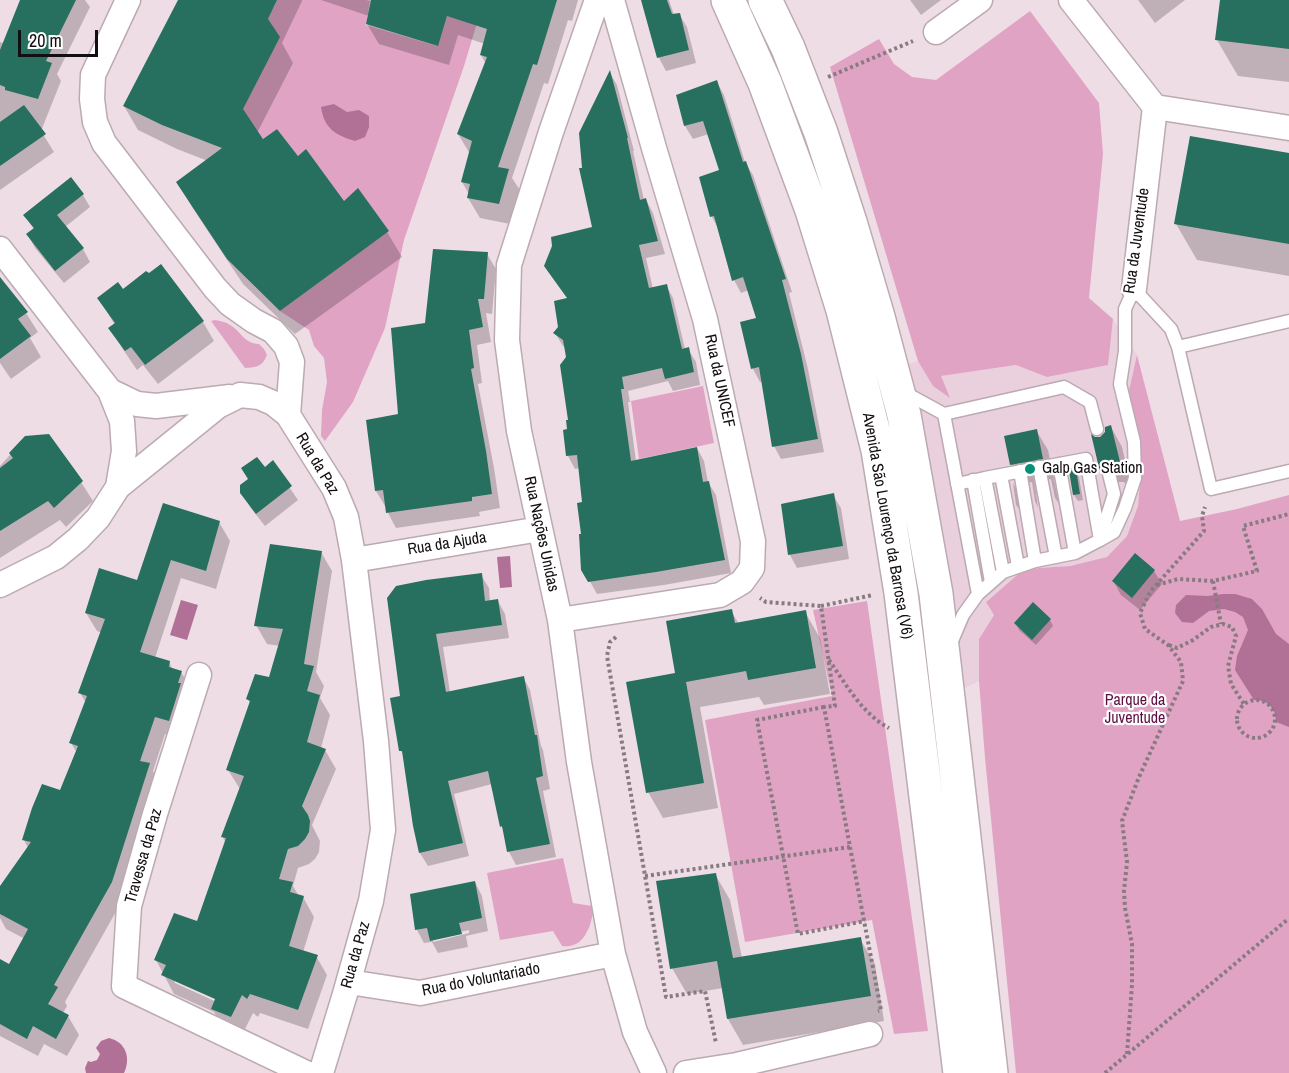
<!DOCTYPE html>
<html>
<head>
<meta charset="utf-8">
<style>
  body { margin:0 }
  #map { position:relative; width:1289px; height:1073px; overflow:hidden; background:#efdde6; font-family:"Archivo Narrow",sans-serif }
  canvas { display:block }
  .scale { position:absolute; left:18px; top:30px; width:80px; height:27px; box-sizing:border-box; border:3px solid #130e11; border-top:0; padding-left:8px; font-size:18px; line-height:21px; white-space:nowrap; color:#130e11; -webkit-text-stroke:4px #fff; paint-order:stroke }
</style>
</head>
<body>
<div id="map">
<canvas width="1289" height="1073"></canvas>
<div class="scale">20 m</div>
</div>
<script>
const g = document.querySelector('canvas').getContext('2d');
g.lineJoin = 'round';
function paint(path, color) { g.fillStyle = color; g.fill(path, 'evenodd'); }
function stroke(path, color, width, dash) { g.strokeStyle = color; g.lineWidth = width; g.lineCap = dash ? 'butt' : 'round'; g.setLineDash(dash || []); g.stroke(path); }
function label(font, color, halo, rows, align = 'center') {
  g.font = font + ' "Archivo Narrow",sans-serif'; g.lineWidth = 4.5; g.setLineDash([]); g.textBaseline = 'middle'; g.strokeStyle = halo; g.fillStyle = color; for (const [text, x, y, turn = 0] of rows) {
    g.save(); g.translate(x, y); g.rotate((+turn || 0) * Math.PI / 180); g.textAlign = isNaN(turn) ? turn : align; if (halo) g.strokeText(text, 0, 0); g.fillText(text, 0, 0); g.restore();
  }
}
paint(new Path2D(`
  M1113,319L1137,355L1129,390L1142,460L1138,506L1127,536L1107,557L1070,566L1024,569L986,601L994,615L979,639V681L947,697L892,369L918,361L941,376L1017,365L1047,377L1108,365Z`), '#ead0dd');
paint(new Path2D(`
  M277,0H366L370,1L366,25L437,46L447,16L484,0L464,66L404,240L385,328L353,402L325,441L321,436L322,410L327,382L324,358L314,346L309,330L280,311L388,231L338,206L306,150L298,156L277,129L263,139L254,126L237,117L268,19Z
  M1030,11L1099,103L1103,154L1089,298L1113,319L1108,365L1047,377L1016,365L941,376L950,398L933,386L918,361L830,67L879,39L894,64L912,77L936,80Z
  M215,320C220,321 226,322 230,325C242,332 243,343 259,344L264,349L267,355C262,367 257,367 245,368L211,321Z
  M1137,355L1180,521L1237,509L1289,495V1073H1016L985,758L979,681V639L994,615L986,602L1024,569L1070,566L1107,557L1127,536L1138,506L1142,460L1129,390Z
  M703,386L714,443L639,459L631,401Z
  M867,601L928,1031L894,1034L872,920L745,942L705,720L832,696L813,610Z
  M563,858L573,903L592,906C594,914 592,917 590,925C585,938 578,948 562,946L553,931L500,940L487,873Z`), '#e0a3c4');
paint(new Path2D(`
  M334,104L347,112L359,110L369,116V127L365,137L355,141C335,135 324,128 321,107Z
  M510,556L512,587L500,588L497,557Z
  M1223,594H1235L1252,599L1262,609L1276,634L1289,644V727L1276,722C1276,708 1268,700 1254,700L1235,670L1237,656L1248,630L1243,617L1235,612L1224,609L1209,611L1193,623L1182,622L1175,613L1176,605L1186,595L1208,596Z
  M181,600L198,605L187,640L170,635Z
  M109,1038C126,1042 131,1058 124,1073H86L85,1068L88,1061L91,1062L97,1060L100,1054L96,1048L101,1041Z`), '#b17095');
paint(new Path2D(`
  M22,0H85L90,7L57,74L61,81L41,131L54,152L0,190V42L4,43Z
  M180,0H302V1L282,43L293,63L257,133L262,141L297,158L343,204L357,191L387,232L402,257L295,334L243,284L192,207L178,183L208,161L177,149L138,130L124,106Z
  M321,0H578L572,21L568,20L548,84L544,83L512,178L520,190L510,224L480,218L468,198L469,194L462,182L470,154L458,134L486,64L481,55L485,44L458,35L449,65L379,44L367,24L369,16Z
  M642,0H669L674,15L679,14L687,27L696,63L666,71L659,58Z
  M910,0H941L921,15Z
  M1138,0H1185L1155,23Z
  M1222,0H1289V82L1238,76L1217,40Z
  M610,73L617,85L634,151H633L644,200H646L653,213L665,254L646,258L653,289L666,285L673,298L685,349H688L696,362L700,385L673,391L668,381L628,391L630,402H628L636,461L697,448L704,461L708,482L716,495L731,573L664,585L597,594L583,569L584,503L580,468L575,469L568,456L570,421L568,358L566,348L563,346L555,333L559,328L593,228L584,169Z
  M717,82L724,95L745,162L753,175L792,292L789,293L808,369L824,452L781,459L774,446L763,381L760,382L753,369L742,323L758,319L749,290L741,293L734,280L719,230L712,217L721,171L709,134L693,139L685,126L678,96Z
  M1289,154V276L1197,260L1176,224Z
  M83,195L90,207L65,227L83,249L90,262L64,283L35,248L28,235L34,230L25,215Z
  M487,254L496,269L492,314L486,313L491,342L477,345L482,383L478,384L494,468L500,508L479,512L480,516L396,528L388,513L387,506H385L376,491L426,324Z
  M0,280L26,313L38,332L30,338L41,357L11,379L0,363Z
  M123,291L203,322L214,341L158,384L143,365L137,370L122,348L110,328L115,325L99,299Z
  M1111,427L1122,447L1131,486L1128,487L1124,482H1117L1111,489L1101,472L1093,437L1100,438Z
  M1036,430L1048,450L1059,504L1055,498L1051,479L1034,482L1035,485L1038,508L1035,501L1032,482L1022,484L1011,464Z
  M26,437L81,482L93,501L66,527L60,520L0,558V466Z
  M273,463L298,500L265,526L250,507L242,493Z
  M1075,471L1079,477L1083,500L1078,501L1074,495Z
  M1013,483L1016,489L1020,510L1016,505Z
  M833,495L841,508L849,559L797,568L790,555L783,505Z
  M219,522L230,541L216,589L181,578L155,658L169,662L173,670L181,672L192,690L180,739L165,734L153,771L159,783L122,901L65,1002L67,1006L63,1013L68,1016L79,1035L67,1056L44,1044L38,1056L0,1036V961L9,966L25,939L6,929L0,918V903L28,848L24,840L61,791L77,753L71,743L86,703L80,693L102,633L97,631L86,613L138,582Z
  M321,552L332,571L316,672L324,686L320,698L330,715L321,748L325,750L336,769L312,825L320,841L319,852L315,859L309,864L298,868L293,886L299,896L303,897L314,917L303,952L316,956L327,975L308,1029L260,1013L258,1017L253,1013L242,1035L223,1028L214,1012L174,994L156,960L198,923L226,843L222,836L240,789L228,770L251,704L248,699L270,679L280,646L267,644L256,625ZM173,978L223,1001L221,1004L175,983Z
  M1154,571L1162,584L1140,610L1121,595L1114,582Z
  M481,575L489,588L490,602L498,601L505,614L509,638L443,647L450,692L523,677L530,690L541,746L543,750L550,789L543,791L556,857L516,865L509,852L505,832L501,826L492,784L454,794L469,856L428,866L420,853L405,757L401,751V698L389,599Z
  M731,611L739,624L805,612L820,638L830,694L764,705L759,697L700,707L718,808L663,818L648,792L677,674Z
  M1050,620L1053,626L1036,645L1019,630L1016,624Z
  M715,874L730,900L742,958L860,939L875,964L884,1021L743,1045L728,1019L723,988L687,994L672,968Z
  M475,882L482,896L488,931L466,936L468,947L438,953L432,942L424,943L417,930L411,896ZM469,930V933L433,942V938Z`), '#0003');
paint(new Path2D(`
  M20,0H76L46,61L52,63L38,99L5,90V87L0,85V50Z
  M178,0H277L268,19L280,37L243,109L263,139L277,129L298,156L306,149L344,201L358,188L389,231L280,311L227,259L176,182L222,148L162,125L123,106Z
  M371,0H557L537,65L533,64L498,167L509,169L499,204L467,198L470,184L461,182L472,141L457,134L487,57L480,55L487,29L447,16L438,46L366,24Z
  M641,0H667L672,14L680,13L689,50L657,58Z
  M1220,0H1289V49L1215,40Z
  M610,70L628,138H627L640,200L646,198L658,241L639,245L649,288L667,284L682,349L689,347L694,372L665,379L662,368L622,377L624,389H621L631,461L697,447L703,482L709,481L725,560L656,572L588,582L581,570L579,534H581L577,503L582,502L577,455L566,456L563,430L567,429L566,420H568L560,365L566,357L563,340L553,333L558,327L554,301L567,298L544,266L552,246L551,237L592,227L579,168H582L579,133Z
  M717,80L743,162L746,161L786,279L782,280L801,354L818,439L772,447L759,367L751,369L740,322L756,318L743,277L732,281L714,216L710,217L699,177L719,170L703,121L684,126L676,95Z
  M24,105L46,134L0,166V122Z
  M1190,136L1289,153V244L1174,224Z
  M71,177L84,194L57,215L84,248L55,271L26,234L34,228L23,215Z
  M433,249L488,252L484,299H478L483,327L469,330L474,368L471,369L486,451L492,494L472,497V501L386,513L383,490L375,491L366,420L398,414L391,328L425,323Z
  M161,264L204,321L145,365L131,347L125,351L108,328L115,323L97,298L118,282L123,289L146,271L149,273Z
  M0,277L28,312L18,319L31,336L0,359Z
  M1111,425L1121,466L1116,468L1111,462H1105L1100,467V472L1091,434L1095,437H1100L1105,432V427Z
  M1037,429L1043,459L1010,465L1004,436Z
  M49,434L83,481L54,508L48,501L0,531V468L13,458L9,453L25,436Z
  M257,457L265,467L273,460L292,486L256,514L240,493V485L248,479L241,468Z
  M1076,469L1080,494L1073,495L1069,471Z
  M834,493L843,546L788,555L781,504Z
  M163,503L220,521L206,571L171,560L140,652L170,661L169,667L182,671L178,683H181L169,721L155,717L140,761L150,763L112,882L54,985L58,987L48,1004L69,1015L56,1039L33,1026L27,1039L0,1024V959L9,964L28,929L0,914V886L31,842L22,840L32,808L42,784L60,790L78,746L69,743L87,696L78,693L105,619L85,613L99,568L137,580Z
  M270,544L322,551L304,664L314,666L307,691L320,695L307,742L326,749L302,806L308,815L310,821L309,832L305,839L298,846L288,849L279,879L293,882L290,892L304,896L289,946L318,955L298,1010L250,994L247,999L242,995L231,1017L211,1009L215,999L161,975L166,965L154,960L174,913L197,921L226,838L221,837L244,776L226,770L250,701L246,699L255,674L269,677L283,629L254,626Z
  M1135,553L1155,570L1132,598L1112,581Z
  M482,573L485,601L498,599L502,625L436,634L446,692L524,676L535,735H537L543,776L536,778L550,844L507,852L502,826L500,827L488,771L448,781L463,843L419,853L413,826L402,751H399L390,698L400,696L387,598L396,586L426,580Z
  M1033,602L1051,619L1032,640L1014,623Z
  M732,609L735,623L806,610L816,668L748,680L746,671L686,682L704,783L646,793L626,682L675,673L666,621Z
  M716,873L733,958L861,937L871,996L727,1019L717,961L670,969L656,881Z
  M475,881L482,918L459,923L462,934L430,941L427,928L415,930L410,894Z`), '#276f5f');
const service = new Path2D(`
  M1178,347L1289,321
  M907,390L911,396L944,414L978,594L963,615L952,641
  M944,414L1064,387L1090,402L1097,429
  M1059,464L1075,553
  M1039,467L1056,557
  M1020,471L1035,561
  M1001,475L1018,566
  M985,478L1003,572
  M973,480L991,582
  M957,484L985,478L1086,459L1100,540L1075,553L1035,561L1003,572L978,594
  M1101,536L1114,494L1108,470
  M1100,540L1114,532L1125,508L1135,478L1134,442L1120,384L1125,351V309L1134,289L1171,329L1178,347L1211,489L1289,471`);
const minor = new Path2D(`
  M128,0L93,75L92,99L95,122L104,143L215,288L230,304L254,321L273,331L286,346L292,362L288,415L334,488L346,517L354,560L376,741L383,830L371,901L345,994L321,1073
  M597,0L551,132L509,265L507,340L519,431L560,620L579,762L613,954L635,1032L654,1073
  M1071,0L1155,107L1289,128
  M936,32L980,0
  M0,249L110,391L122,421L124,451L118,487L98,518L78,539L56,557L0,585
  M1134,289L1155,107
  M110,391L137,404L156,406L230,397
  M118,487L218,406L240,395L259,397L273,403L288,415
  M354,560L540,529
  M560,620L720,595L742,582L752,568L753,541L705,319L654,148L612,0
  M199,675L155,814L129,906L124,986L306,1073
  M349,982L420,993L613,954
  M686,1073L737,1065L870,1034`);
const secondary = new Path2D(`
  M728,0L765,83L812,210L843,310L878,450L901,593L960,1073
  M765,0L788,48L821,133L850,222L878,317L904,415L936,594L991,1073`);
stroke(service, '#bbaab2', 15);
stroke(minor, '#bbaab2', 27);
stroke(secondary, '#bbaab2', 36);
stroke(new Path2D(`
  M828,77L913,41
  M1213,581L1221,624
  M1157,585L1178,579L1213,581L1257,571L1243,526L1289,514
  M821,606L873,595
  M616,637L610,642L607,656L666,997L705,991L716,1043
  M1169,645L1177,648L1193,640L1211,627L1223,624L1232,627L1236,636L1228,666L1231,684L1244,704
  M829,660C846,684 862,714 889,728
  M1237 719a19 19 0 1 1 38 0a19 19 0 1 1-38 0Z
  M824,707L757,720L798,934L865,921
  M850,847L881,1010L878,1011
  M645,876L850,847L824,707L835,706L821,606L766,602L760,598
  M1127,1054L1132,985V944L1125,908L1124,891L1127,862L1122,821L1139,777L1183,681L1181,662L1168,645L1145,629L1140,613L1150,592L1204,531L1202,516L1205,507
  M1105,1073L1287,920H1289`), '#877b81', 4, [3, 3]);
stroke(service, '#fff', 12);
stroke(minor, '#fff', 24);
stroke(secondary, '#fff', 33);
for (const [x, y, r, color] of [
  [1030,469,6,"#079079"]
]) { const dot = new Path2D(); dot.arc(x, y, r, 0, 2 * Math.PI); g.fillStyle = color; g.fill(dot); stroke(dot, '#fff', 2); }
label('16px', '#130e11', '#fff', [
  ["Rua da Juventude",1137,241,-82],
  ["Rua da UNICEF",719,381,78],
  ["Rua da Paz",317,464,59],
  ["Avenida São Lourenço da Barrosa (V6)",887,526,80],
  ["Rua Nações Unidas",541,534,78],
  ["Rua da Ajuda",447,544,-9],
  ["Travessa da Paz",144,856,-74],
  ["Rua da Paz",356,955,-74],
  ["Rua do Voluntariado",481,980,-11]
]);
label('16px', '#130e11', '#fff', [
  ["Galp Gas Station",1042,469]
], 'left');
label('16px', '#5f0f44', '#fff', [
  ["Parque da",1135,701],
  ["Juventude",1135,719]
]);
</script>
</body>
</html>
